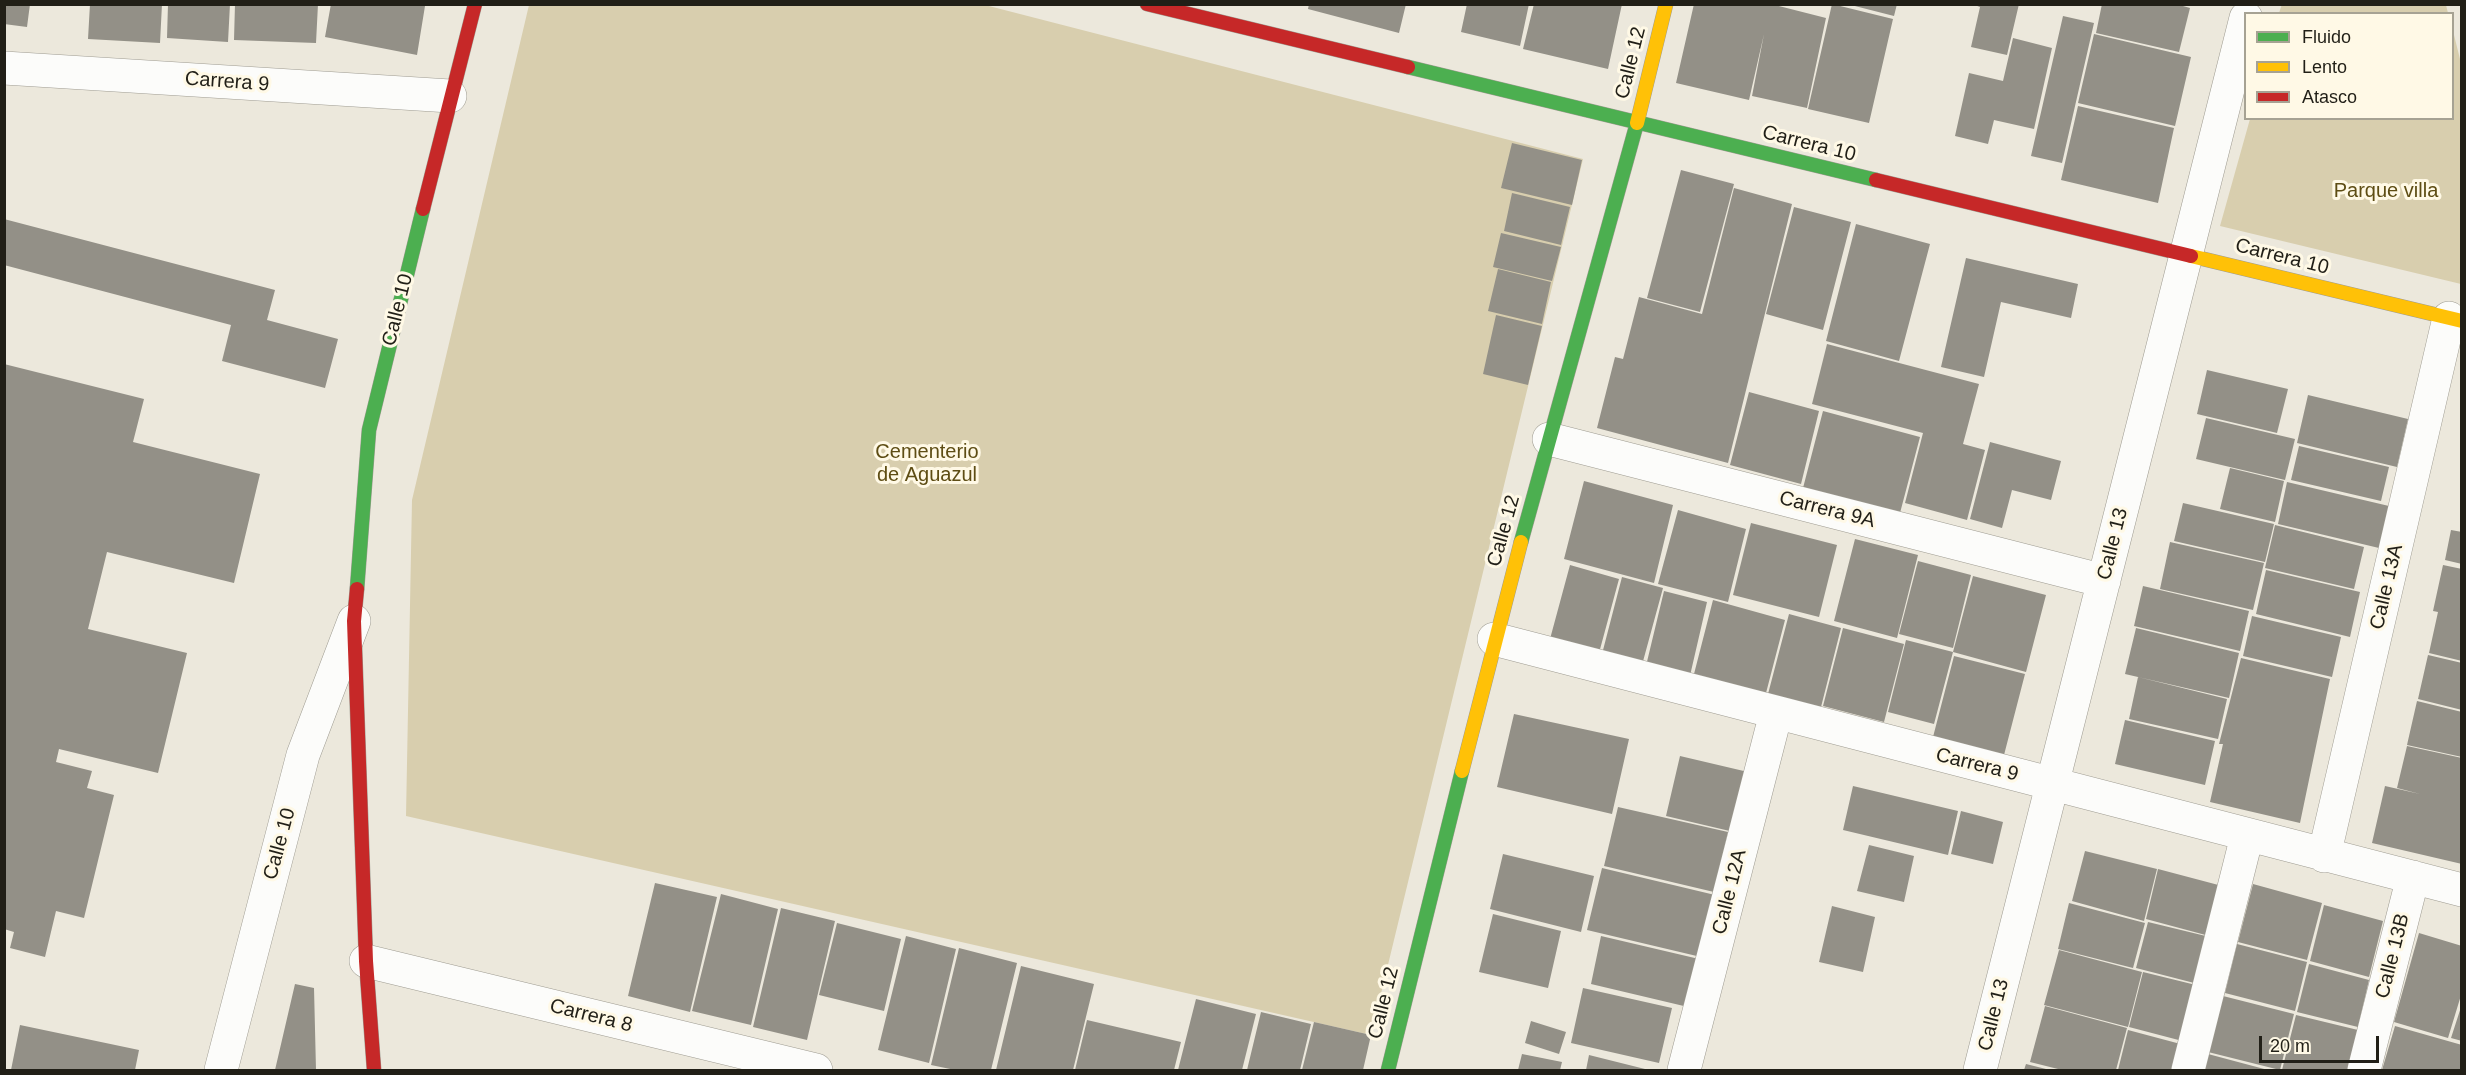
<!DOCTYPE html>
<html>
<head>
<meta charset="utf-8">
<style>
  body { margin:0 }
  #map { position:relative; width:2466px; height:1075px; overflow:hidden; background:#ece8dc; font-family:Helvetica,sans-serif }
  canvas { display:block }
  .frame { position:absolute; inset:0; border:6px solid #211f17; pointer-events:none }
  .legend { position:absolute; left:2244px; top:12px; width:210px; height:108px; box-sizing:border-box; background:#fff9e6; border:2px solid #a6a293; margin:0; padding:8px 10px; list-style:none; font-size:18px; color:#211f17 }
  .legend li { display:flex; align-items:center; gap:12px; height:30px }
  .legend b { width:30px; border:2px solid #a6a293 }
  .scale { position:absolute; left:2259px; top:1036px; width:120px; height:27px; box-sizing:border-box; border:3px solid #211f17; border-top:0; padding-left:8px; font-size:18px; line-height:21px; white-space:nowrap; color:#211f17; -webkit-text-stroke:4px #fff9e6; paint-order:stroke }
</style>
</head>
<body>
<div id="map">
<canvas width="2466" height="1075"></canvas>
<div class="frame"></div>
<ul class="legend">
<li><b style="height:8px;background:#4caf50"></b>Fluido</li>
<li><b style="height:8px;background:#ffc107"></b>Lento</li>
<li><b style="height:8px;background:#c62828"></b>Atasco</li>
</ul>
<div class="scale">20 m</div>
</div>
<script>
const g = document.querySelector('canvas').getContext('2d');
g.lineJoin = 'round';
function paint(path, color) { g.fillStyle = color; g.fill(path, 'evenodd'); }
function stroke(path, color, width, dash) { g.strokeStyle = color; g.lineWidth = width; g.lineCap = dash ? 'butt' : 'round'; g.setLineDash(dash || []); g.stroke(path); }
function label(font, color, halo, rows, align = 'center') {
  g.font = font + ' Helvetica,sans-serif'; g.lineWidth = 6; g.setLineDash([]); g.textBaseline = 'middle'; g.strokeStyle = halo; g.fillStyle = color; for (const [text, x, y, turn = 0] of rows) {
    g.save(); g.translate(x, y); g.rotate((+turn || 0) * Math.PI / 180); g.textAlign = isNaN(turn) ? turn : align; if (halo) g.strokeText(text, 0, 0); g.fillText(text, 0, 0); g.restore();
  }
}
paint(new Path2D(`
  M2282,4L2446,5L2448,13H2279Z
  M529,5H985L1583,159L1371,1035L406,816L412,500Z
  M2453,31L2462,67L2461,284L2220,226L2250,119L2452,118Z`), '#d8ceae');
paint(new Path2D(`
  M4,4H30L27,27L4,24Z
  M90,4H162L160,43L88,39Z
  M168,4H230L228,42L167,38Z
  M235,4H318L316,43L234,40Z
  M331,4L425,6L417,55L325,37Z
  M1309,4H1406L1399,33L1308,9Z
  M1467,4H1529L1520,46L1461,32Z
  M1534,4H1622L1608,69L1523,49Z
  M1694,4H1771L1826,18L1807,108L1752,96L1764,34L1749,100L1676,83Z
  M1832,4L1893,19L1869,123L1808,109Z
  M1847,4H1897L1894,16Z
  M1972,4H2019L2007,55L1971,47L1980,7Z
  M2102,4H2176L2190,8L2179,52L2096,33Z
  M2063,16L2094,23L2062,163L2031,156Z
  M2094,34L2191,57L2175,126L2078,103Z
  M2013,38L2052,48L2034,129L1994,120L1988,144L1955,136L1969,73L2003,81Z
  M2078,106L2174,128L2158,203L2061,180Z
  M1512,143L1582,160L1572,205L1501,188Z
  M1681,170L1734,184L1700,312L1647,298Z
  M1734,188L1792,204L1728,463L1597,428L1615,357L1623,359L1639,297L1702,314Z
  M1512,193L1570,207L1561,245L1504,231Z
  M1794,207L1851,222L1823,330L1766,314Z
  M4,219L275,290L267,320L338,339L325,388L222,361L231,325L4,265Z
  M1856,224L1930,244L1899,361L1826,341Z
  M1501,233L1561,247L1552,281L1493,267Z
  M1966,258L2078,284L2071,318L2001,302L1984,377L1941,367Z
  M1498,269L1551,282L1542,324L1488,311Z
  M1496,315L1542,326L1528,385L1483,374Z
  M1827,344L1979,384L1963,444L1985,450L1967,520L1905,503L1923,433L1812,404Z
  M4,364L144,399L133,442L260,474L234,583L107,552L88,629L187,653L158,773L59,749L56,762L92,771L87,788L114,795L84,918L56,911L45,957L10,948L14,932L4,929Z
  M2207,370L2288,389L2277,433L2197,414Z
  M1749,392L1819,411L1801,484L1730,465Z
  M2308,395L2408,419L2397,467L2297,443Z
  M1823,411L1920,437L1900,513L1803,488Z
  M2206,418L2295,439L2285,480L2196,459Z
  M1990,442L2061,461L2051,500L2012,490L2002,528L1970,519Z
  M2299,446L2389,467L2381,501L2291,480Z
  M2230,468L2284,481L2275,522L2220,509Z
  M1584,481L1673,505L1654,583L1564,559Z
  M2287,482L2389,506L2379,548L2278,524Z
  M2183,503L2274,524L2265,562L2174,541Z
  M1678,510L1746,529L1728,602L1658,584Z
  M1751,523L1837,545L1819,617L1733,595Z
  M2275,525L2364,547L2354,589L2265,568Z
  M2451,530L2462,532V564L2445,560Z
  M1855,539L1918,555L1897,638L1834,621Z
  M2170,542L2264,563L2253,610L2160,589Z
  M1918,561L1971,575L1953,648L1899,634Z
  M1570,565L1619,579L1599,653L1550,639Z
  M2443,565L2462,569V661L2429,653L2438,612L2433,611Z
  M2266,570L2360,592L2350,637L2256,614Z
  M1973,576L2046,595L2026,672L1953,652Z
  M1622,577L1663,588L1642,665L1602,654Z
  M2143,586L2249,611L2240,651L2134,626Z
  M1664,591L1707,602L1689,680L1645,670Z
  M1713,600L1785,620L1766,693L1694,674Z
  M1789,614L1841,628L1821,707L1768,694Z
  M2252,616L2341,637L2332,677L2243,656Z
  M1843,628L1904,644L1884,722L1823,706Z
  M2136,628L2239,653L2229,698L2125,674Z
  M1906,640L1953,652L1934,724L1888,712Z
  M2428,655L2462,663V710L2418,699Z
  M1954,656L2025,674L2004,755L1933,737Z
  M2241,658L2330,679L2300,823L2210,802L2223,744H2219Z
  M2138,677L2227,699L2218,739L2129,719Z
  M2417,701L2462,712V757L2407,745Z
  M1514,714L1629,739L1612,814L1497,787Z
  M2125,720L2215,741L2205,785L2115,764Z
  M2407,746L2462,758V864L2372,843L2385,786L2420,794L2397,788Z
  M1680,756L1748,772L1734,832L1666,816Z
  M1853,786L1958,811L1948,855L1843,830Z
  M1618,807L1728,832L1714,892L1604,866Z
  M1961,811L2003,822L1993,864L1951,854Z
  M1869,845L1914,856L1904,902L1857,891Z
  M2085,851L2157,869L2144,921L2072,901Z
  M1503,854L1594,876L1581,932L1490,909Z
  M1602,868L1715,895L1701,957L1587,930Z
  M2158,869L2226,887L2213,937L2146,919Z
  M655,883L717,897L690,1012L628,996Z
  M2253,884L2322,903L2307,960L2238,942Z
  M721,894L778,909L751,1025L692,1011Z
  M2069,903L2145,923L2133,968L2058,949Z
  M2324,905L2383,921L2369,977L2310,961Z
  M1832,906L1875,917L1863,972L1819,962Z
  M781,908L835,921L807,1040L753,1027Z
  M1493,914L1561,931L1548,988L1479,972Z
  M2148,922L2214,938L2202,985L2136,968Z
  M837,923L901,939L884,1011L819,995Z
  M2419,933L2462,946V992L2448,1038L2394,1022Z
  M906,936L956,949L929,1063L878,1050Z
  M1601,936L1699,959L1688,1007L1591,984Z
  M2237,944L2307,962L2295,1011L2225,993Z
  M959,948L1017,963L991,1070H955L931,1065Z
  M2059,950L2142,972L2128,1027L2044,1005Z
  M2309,964L2369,980L2358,1027L2297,1012Z
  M1021,966L1094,984L1073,1070H996Z
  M2143,972L2204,987L2190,1043L2129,1027Z
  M295,984L314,988L316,1070H275Z
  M1583,988L1672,1008L1659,1063L1571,1043Z
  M2223,996L2294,1014L2280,1070L2208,1052Z
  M1196,999L1256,1014L1242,1070H1178Z
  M2462,1004V1041L2451,1038Z
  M2045,1006L2127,1028L2116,1070H2062L2030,1062Z
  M1261,1012L1311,1024L1300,1070H1247Z
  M2296,1015L2358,1030L2348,1070H2282Z
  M1087,1020L1181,1042L1174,1070H1075Z
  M1531,1021L1566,1032L1559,1054L1525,1043Z
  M1314,1022L1371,1035L1363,1070H1302Z
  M20,1025L139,1050L135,1070H11Z
  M2395,1026L2462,1045L2461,1070H2382Z
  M2128,1030L2188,1046L2182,1070H2118Z
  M1522,1054L1562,1062L1560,1070H1518Z
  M2208,1054L2268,1070H2204Z
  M1589,1055L1649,1070H1586Z
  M2026,1064L2050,1070H2024Z`), '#939087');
const street = new Path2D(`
  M4,68L450,96
  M1549,439L2104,581
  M1494,639L2462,890
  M2324,856L2449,318
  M366,961L816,1070
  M221,1070L303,755L354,621
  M1684,1070L1776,713
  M1980,1070L2246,18
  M2188,1070L2247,836
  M2364,1070L2413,877`);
const fast = new Path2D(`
  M1408,67L1876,180
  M1521,542L1637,123
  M357,589L369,430L423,209
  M1388,1070L1462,771`);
const slow = new Path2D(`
  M1637,123L1666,4
  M2191,256L2462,321
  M1462,771L1521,542`);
const jam = new Path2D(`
  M1147,4L1408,67
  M1876,180L2191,256
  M423,209L475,4
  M357,589L354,621L366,961L374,1070`);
stroke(street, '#9f9c92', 34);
stroke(fast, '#9f9c92', 15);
stroke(slow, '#9f9c92', 15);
stroke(jam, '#9f9c92', 15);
stroke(street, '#fcfcfa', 33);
stroke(fast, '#4caf50', 14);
stroke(slow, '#ffc107', 14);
stroke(jam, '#c62828', 14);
label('20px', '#211f17', '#fff9e6', [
  ["Calle 12",1631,63,-76],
  ["Carrera 9",227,82,4],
  ["Carrera 10",1809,144,14],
  ["Carrera 10",2282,257,14],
  ["Calle 10",398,310,-76],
  ["Carrera 9A",1827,510,14],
  ["Calle 12",1504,531,-74],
  ["Calle 13",2113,544,-76],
  ["Calle 13A",2387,587,-77],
  ["Carrera 9",1977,765,14],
  ["Calle 10",280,844,-75],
  ["Calle 12A",1730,892,-76],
  ["Calle 13B",2393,956,-76],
  ["Calle 12",1384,1003,-76],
  ["Calle 13",1994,1015,-76],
  ["Carrera 8",591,1016,14]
]);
label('20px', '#5e4d14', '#fff9e6', [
  ["Parque villa",2386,191],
  ["Cementerio",927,452],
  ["de Aguazul",927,475]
]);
</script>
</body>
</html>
